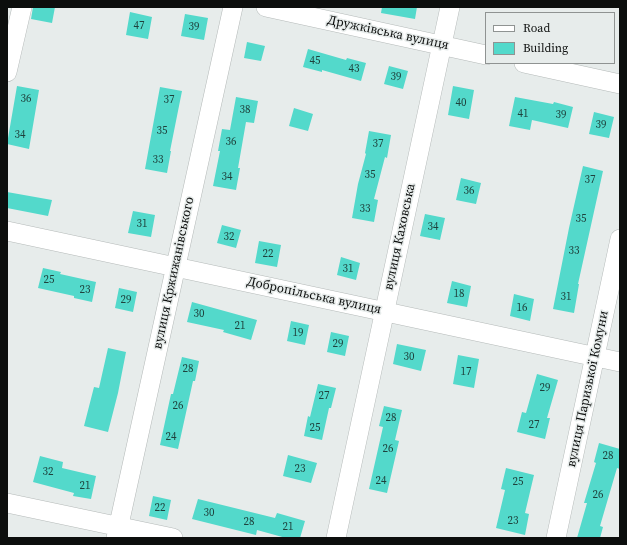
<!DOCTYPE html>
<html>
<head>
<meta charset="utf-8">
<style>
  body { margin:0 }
  #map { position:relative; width:627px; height:545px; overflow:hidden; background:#e7eceb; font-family:"Source Serif 4",serif }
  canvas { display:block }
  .frame { position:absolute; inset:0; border:8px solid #0c0e0d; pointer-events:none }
  .legend { position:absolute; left:485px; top:12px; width:130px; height:52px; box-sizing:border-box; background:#e7eceb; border:1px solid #8f9392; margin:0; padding:5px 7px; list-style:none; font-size:12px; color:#0c0e0d }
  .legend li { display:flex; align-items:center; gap:8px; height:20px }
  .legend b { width:20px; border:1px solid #8f9392 }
</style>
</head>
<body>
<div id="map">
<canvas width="627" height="545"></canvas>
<div class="frame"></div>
<ul class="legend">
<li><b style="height:5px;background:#fff"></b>Road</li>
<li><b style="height:11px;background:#53d9cb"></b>Building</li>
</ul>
</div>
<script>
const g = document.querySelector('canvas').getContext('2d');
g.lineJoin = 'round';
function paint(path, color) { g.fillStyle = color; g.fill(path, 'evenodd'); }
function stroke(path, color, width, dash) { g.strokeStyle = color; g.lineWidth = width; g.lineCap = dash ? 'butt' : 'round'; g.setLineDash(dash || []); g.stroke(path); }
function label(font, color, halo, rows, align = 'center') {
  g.font = font + ' "Source Serif 4",serif'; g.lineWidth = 3; g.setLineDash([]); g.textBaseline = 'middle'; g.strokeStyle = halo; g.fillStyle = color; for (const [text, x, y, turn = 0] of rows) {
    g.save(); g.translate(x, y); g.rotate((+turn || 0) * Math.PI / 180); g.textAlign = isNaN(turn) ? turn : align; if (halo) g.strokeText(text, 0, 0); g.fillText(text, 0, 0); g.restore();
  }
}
paint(new Path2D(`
  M33,7H55L52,23L31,19Z
  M382,7H417L415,19L381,13Z
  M130,12L152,17L148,39L126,35Z
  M185,14L208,18L204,40L181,36Z
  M247,42L265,46L261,61L244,58Z
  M308,49L346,60L347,58L366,63L361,81L322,70V72L303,67Z
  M389,66L408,71L403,89L384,84Z
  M17,86L39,90L29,149L7,144Z
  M453,86L474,90L469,119L448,115Z
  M160,87L182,91L170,151H171L167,173L145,169Z
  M236,97L258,101L254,123L246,122L238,168H240L236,190L213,186L220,151H218L222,129L230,130Z
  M515,97L553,104L554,102L573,107L568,128L532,120L530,130L509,126Z
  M294,108L313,114L308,131L289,126Z
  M594,112L614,117L609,138L589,134Z
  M369,131L391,135L387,158L385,157L374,199L378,200L374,222L352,218L358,184L366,154L365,153Z
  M583,166L603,171L578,284H579L574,313L553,309L569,228Z
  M461,178L481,183L476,204L456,200Z
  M7,192L52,200L48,216L7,208Z
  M133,211L155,215L151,237L128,233Z
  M425,214L445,218L440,240L420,236Z
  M222,225L241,230L236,248L217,243Z
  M259,241L281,245L277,267L255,263Z
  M341,257L360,263L356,280L337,275Z
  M43,268L61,272L60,274L96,282L92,302L74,298V296L38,288Z
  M452,281L471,286L467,307L447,303Z
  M119,288L137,292L133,312L115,308Z
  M514,294L534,299L530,321L510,316Z
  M192,302L257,320L251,340L223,332L224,330L187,322Z
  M291,321L309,325L305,345L287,341Z
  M331,332L349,336L345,356L327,352Z
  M397,344L426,350L421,371L393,364Z
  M108,348L126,352L118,393L108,432L84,426L94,387L99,388Z
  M458,355L479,359L474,388L453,384Z
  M182,357L199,361L195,381H193L178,449L160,445L171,394H173Z
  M537,374L558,380L547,418H550L545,439L517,432L522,412L526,413Z
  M318,384L336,388L331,408H329L322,440L304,436L308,416L310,417Z
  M384,406L402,410L395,440L399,441L387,493L369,489L383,427L379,426Z
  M599,443L620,449V469L617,468L600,526L603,527L600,538H577L587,503H584L596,463L594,462Z
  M288,455L317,463L311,483L283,476Z
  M40,456L63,462L62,468L96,476L91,499L73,496L74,493L33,482Z
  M506,468L534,475L525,513L529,514L525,535L496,528L505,490L501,489Z
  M153,496L171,500L167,520L149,516Z
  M198,499L275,518L277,513L305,521L300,538H286L257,530L256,535L192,519Z`), '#53d9cb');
const minor = new Path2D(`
  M266,7L486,55
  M524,63L620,84
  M7,72L22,7
  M7,231L620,362
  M7,503L173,538
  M116,538L233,7
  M336,538L450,7
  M556,538L620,239`);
stroke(minor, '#b5bab9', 20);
stroke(minor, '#fff', 19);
label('11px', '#1e413c', null, [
  ["47",139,26],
  ["39",194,27],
  ["45",315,61],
  ["43",354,69],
  ["39",396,77],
  ["36",26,99],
  ["37",169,100],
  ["40",461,103],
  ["38",245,110],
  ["41",523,114],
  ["39",561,115],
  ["39",601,125],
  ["35",162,131],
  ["34",20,135],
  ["36",231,142],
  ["37",378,144],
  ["33",158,160],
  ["35",370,175],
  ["34",227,177],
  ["37",590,180],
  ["36",469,191],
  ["33",365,209],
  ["35",581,219],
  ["31",142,224],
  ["34",433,227],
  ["32",229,237],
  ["33",574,251],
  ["22",268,254],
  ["31",348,269],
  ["25",49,280],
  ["23",85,290],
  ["18",459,294],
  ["31",566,297],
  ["29",126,300],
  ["16",522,308],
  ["30",199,314],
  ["21",240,326],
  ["19",298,333],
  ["29",338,344],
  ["30",409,357],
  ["28",188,369],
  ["17",466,372],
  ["29",545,388],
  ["27",324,396],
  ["26",178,406],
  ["28",391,418],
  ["27",534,425],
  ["25",315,428],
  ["24",171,437],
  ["26",388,449],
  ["28",608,456],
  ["23",300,469],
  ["32",48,472],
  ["24",381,481],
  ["25",518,482],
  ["21",85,486],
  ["26",598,495],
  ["22",160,508],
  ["30",209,513],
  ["23",513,521],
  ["28",249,522],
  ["21",288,527]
]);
label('13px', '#0c0e0d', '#e7eceb', [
  ["Дружківська вулиця",388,33,12],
  ["вулиця Каховська",400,237,-78],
  ["вулиця Кржижанівського",174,273,-78],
  ["Добропільська вулиця",314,296,12],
  ["вулиця Паризької Комуни",588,389,-78]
]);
</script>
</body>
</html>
